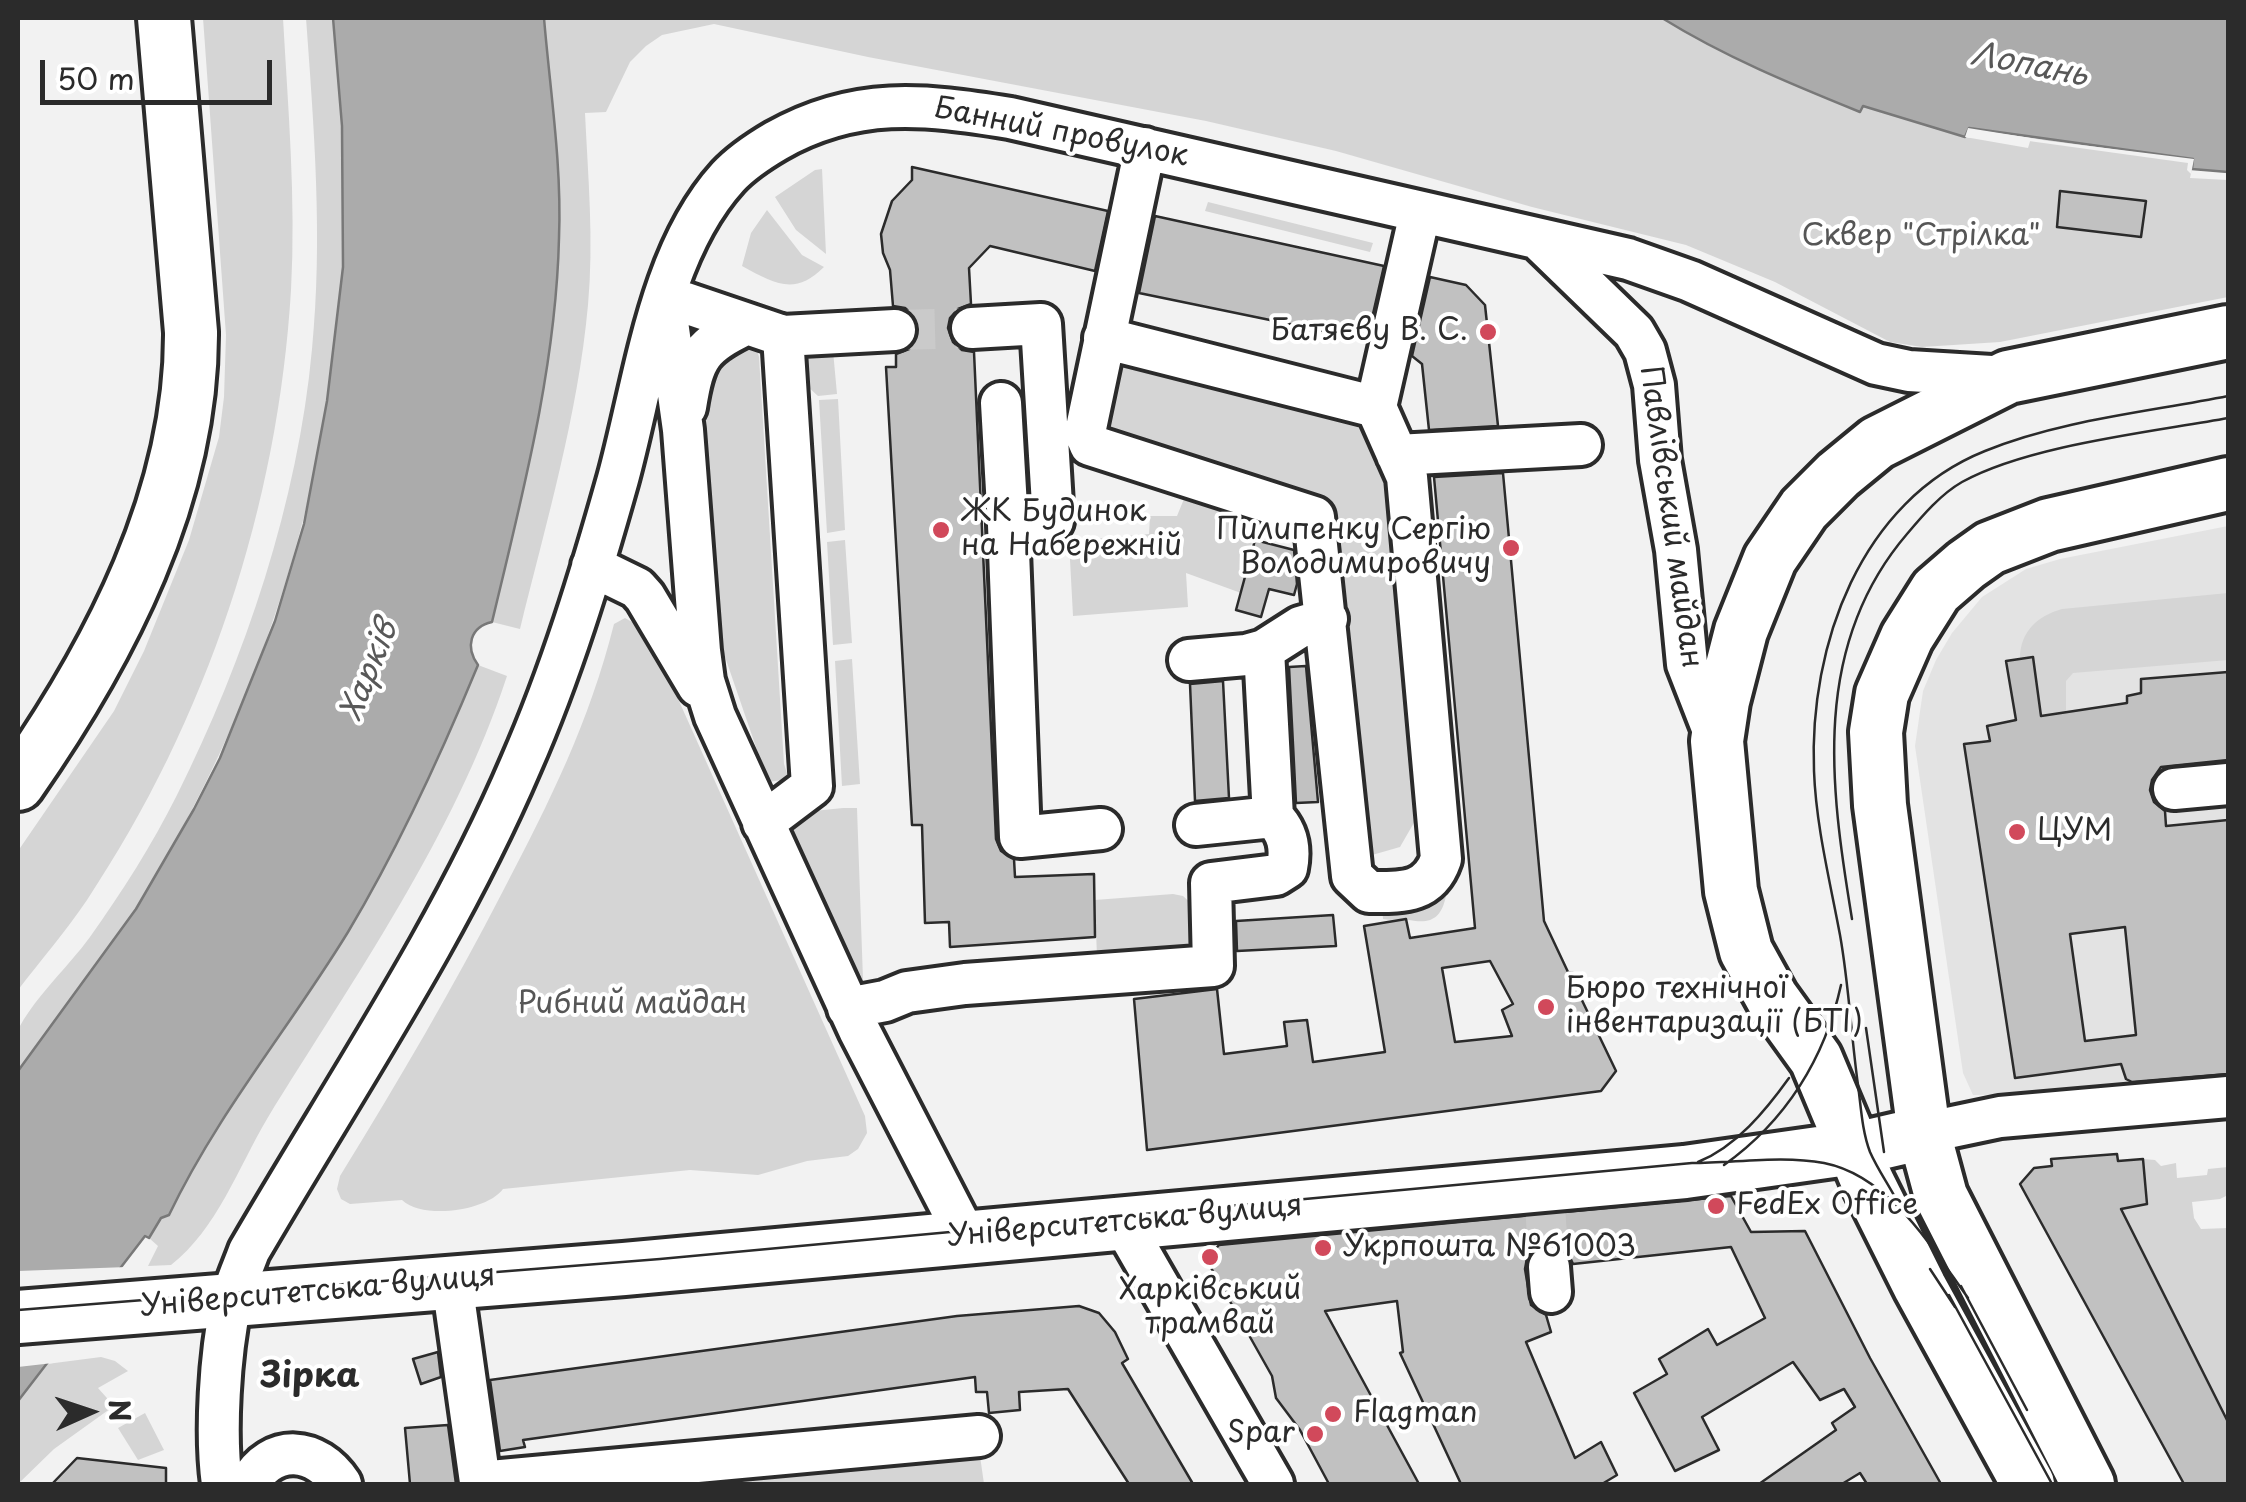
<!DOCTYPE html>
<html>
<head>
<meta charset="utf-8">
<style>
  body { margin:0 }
  #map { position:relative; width:2246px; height:1502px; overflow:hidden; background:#f2f2f2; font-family:"Playpen Sans",sans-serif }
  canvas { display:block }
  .frame { position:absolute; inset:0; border:20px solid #2b2b2b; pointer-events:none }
  .north { position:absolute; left:40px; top:1362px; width:100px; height:100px; -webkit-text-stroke:8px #fff; paint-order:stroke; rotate:87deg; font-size:28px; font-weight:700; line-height:40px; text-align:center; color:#2b2b2b }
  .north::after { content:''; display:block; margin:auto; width:35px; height:45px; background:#2b2b2b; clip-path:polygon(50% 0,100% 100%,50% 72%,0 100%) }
  .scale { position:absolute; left:40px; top:60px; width:232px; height:45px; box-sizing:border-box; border:5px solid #2b2b2b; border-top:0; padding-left:12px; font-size:30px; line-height:35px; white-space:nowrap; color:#2b2b2b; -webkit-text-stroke:8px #fff; paint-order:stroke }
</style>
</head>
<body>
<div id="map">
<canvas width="2246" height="1502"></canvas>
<div class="frame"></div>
<div class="north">N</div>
<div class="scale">50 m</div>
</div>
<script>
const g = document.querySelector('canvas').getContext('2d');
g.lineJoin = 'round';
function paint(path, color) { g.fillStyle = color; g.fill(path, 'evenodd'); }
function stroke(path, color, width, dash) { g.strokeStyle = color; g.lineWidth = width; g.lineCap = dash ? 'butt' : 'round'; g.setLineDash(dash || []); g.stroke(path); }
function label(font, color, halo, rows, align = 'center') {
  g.font = font + ' "Playpen Sans",sans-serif'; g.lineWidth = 8; g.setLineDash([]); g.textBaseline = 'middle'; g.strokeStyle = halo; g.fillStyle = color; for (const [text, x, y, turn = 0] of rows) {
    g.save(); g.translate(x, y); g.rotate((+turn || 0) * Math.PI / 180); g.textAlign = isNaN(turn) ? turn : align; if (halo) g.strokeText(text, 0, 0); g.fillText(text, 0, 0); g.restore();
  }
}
paint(new Path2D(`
  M2228,526V1081L2122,1093L1973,1095L1963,1073L1915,746L1923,691L1936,660L1952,633L1982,597L2026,569L2060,559Z`), '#e3e3e3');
paint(new Path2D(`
  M203,18H283C288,108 296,199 291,290C278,506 207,720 87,900C66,931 41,960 18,990V851L114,711L144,651L189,540L219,437L224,397L226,335Z
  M306,18H333C340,100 348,185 343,268C328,498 259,709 138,905C103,963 58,1016 18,1071C18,1058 14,1037 20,1026C38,994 68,967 90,937C122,892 152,845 177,795C245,659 298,502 312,349C323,239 314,128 306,18Z
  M544,18H1662C1725,57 1791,83 1859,112L1862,106L1965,137L2028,148L2031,138L2194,159L2190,178L2228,180V297L2000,342L1922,347L1890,342L1775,282L1686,245L1532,207L1336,151L1206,121L868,57L714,24L662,35L646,46L630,62L606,112L585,113C588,177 594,241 588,305C578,415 546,523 520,629L492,622C522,496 556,368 559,238C562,165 550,90 544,18Z
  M822,169L826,254L796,230L775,197L815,170Z
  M1208,202L1373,243L1370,252L1205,211Z
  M767,210L802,255L824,267C795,296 775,284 742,266L751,233Z
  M734,337L756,346L759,357L784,764L789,779L768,782L723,651L701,431L700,369Z
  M833,351L837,394L818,396L805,384L803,365L808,356Z
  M1117,352L1367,420L1398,485L1427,800L1400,847L1372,855C1355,817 1360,773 1357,733C1353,661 1347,587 1332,516L1096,439Z
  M838,399L845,530L827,533L819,400Z
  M1186,494L1257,519L1241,593L1186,573L1188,607L1073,616L1069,541L1149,534L1150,516H1177Z
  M845,540L852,643L833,645L827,542Z
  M2228,593V660L2073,673L2066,681V712L2042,716L2033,658L2020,659C2020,632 2037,616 2062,609Z
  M625,618L639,626L653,643L865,1116L867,1133L858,1149L848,1156L807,1161L758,1175L690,1170L503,1189C487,1211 423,1220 402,1200L350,1204L341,1199L337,1189L340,1176C398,1082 453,988 503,891C550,801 589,723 614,624Z
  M852,659L860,784L842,786L835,661Z
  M478,665L507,676C454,837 355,976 267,1119C238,1168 217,1229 171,1265L148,1266L158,1246L149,1238L161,1218L169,1215C217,1114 290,1027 348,932C399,847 440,757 478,665Z
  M843,808H857L863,980L859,983L791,835L797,820L814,811Z
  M1430,892L1446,896C1441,919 1431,924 1409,920C1400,918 1392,921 1383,919L1382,905Z
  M1173,894L1183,896L1195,907C1196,925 1199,937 1184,948L1097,958L1095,900Z
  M2143,1159L2155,1160L2161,1166L2176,1163L2177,1178L2207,1175L2208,1169L2228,1167V1195L2220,1199L2192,1202L2194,1218L2201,1229L2228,1228V1422L2121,1209L2147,1204Z
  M101,1357L115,1361L128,1371L98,1388L114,1406L54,1449L18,1484V1401L47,1364Z
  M145,1413L164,1450L138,1460L118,1428Z
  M978,1442L984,1484H580Z`), '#d5d5d5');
const water = new Path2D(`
  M333,18H544C550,90 562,165 559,238C556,368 522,496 492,622C470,627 465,647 478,665C440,757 399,847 348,932C290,1027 217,1114 169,1215L161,1218L149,1238L145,1236L18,1401V1071L136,909L194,809L220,758L275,621L304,524L327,401L343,267L342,126Z
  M1662,18H2228V172L2192,169L2193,159L1969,128L1965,137L1863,106L1860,112C1791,84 1725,57 1662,18Z`);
paint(water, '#ababab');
stroke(water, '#787878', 2.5);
paint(new Path2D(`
  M1968,128L2049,141L2194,159L2191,174L2187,170L2188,163L1971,133L1970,138L1965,137Z
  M127,1267L53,1363L18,1367V1271Z`), '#f2f2f2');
const building = new Path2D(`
  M912,167L1108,211L1095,271L990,246L969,268L971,304L958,309L950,318L948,328L953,342L962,350L974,352L996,839L1001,851L1014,859L1015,877L1094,874L1095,937L950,947L949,922L925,923L922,825H912L886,367H896V354L909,349L916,342L919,330L914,316L905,308L893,306L890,270L883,253L881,234L892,201L912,180Z
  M2060,191L2146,201L2141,237L2057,227Z
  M1155,216L1384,266L1367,340L1139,293Z
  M1430,277L1466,285L1485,305L1498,426L1429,430L1422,364L1412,356Z
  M1503,473L1544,921L1568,972L1573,973L1579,987L1578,992L1616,1071L1601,1091L1147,1150L1134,999L1217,989L1224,1054L1287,1046L1284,1022L1307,1020L1313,1062L1385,1052L1364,926L1406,919L1410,938L1475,928L1434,477ZM1490,961L1513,1004L1502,1010L1512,1036L1455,1042L1442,968Z
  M1255,540L1294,550L1297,584L1294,595L1269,589L1261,617L1236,610Z
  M2033,657L2041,716L2127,703V696L2141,693V679L2228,672V760L2161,767L2152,780L2150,790L2154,802L2165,811L2166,826L2228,820V1074L2132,1082L2126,1079L2121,1064L2015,1078L1964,744L1990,741L1987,726L2016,720L2006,661ZM2125,927L2136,1035L2085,1041L2070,934Z
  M1306,666L1318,802L1296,803L1289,667Z
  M1223,681L1229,798L1195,801L1190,684Z
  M1333,915L1336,946L1237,951L1236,921Z
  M2117,1154L2118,1161L2143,1159L2147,1204L2121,1209L2228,1422V1484H2184L2020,1184L2034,1168L2052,1166L2051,1159Z
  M1731,1196L1751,1232L1805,1231L1870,1358L1941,1484H1867L1860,1473L1842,1484H1759L1836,1430L1832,1423L1855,1407L1844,1389L1820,1400L1793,1362L1702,1417L1719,1450L1675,1471L1634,1393L1667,1374L1659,1359L1708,1329L1717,1345L1765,1318L1731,1247L1573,1264L1568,1253L1560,1246L1548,1243L1535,1248L1527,1258L1525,1269L1531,1305L1546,1315L1551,1332L1526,1342L1575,1458L1601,1442L1617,1475L1602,1484H1461L1400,1353L1403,1352L1397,1301L1325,1311L1419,1484H1329L1300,1430L1276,1398L1272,1376L1210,1266L1211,1254L1219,1245Z
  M1079,1306L1099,1313L1115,1332L1128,1359L1122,1363L1193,1484H1129L1068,1389L1019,1392L1020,1410L989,1413L987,1392H976L975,1377L523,1440L525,1447L500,1451L490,1380L957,1316Z
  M438,1352L441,1377L421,1384L413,1359Z
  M448,1425L456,1484H410L405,1428Z
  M77,1458L166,1468V1484H52Z`);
paint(building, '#c1c1c1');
stroke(building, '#2b2b2b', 2.5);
stroke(new Path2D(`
  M895,330L972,328
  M1545,1205L1549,1267`), '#cacaca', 40, [40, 20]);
const minor = new Path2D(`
  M1540,241L1634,332L1645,351L1654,385L1660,460L1676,550L1687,664L1717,741
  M665,296L783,336L895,330
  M668,322L683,430L700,651L704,681L715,716L859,1030L966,1237
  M972,328L1041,324L1053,521L1008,525L1020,837L1101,829
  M1104,338L1376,407L1407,477L1441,859C1429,894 1402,892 1369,892L1352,876L1314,517L1090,445L1085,433L1145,148
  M1001,403L1008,525
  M686,407C694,356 701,346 747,324
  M1376,407L1420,213
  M1397,455L1581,445
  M592,566L637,588L645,597L698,686
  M1189,660L1246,655L1264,650
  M2174,789L2228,784
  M763,823L812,786L783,336
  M1196,825L1273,817
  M848,1008L885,1001L907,992L965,984L1213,966L1211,883L1276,875L1287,868C1291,848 1288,832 1273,817L1264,650L1300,627L1327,619
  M1924,1133L2000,1117L2228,1097
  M1122,1222L1273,1484
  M1549,1267L1551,1292
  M452,1282L480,1482L979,1436
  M222,1484C215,1433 220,1354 231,1303C234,1286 243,1268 249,1251C342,1091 448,935 521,764C561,673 591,575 618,479C645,381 658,254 728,177C742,162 759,151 776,141C855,96 924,104 1010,118L1628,259L1690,281L1876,364L1909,371L2008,377
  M249,1484C272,1442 317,1447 341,1484`);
const major = new Path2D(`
  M18,784C110,652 192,496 191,332L164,18
  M18,1317L624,1269L1685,1172L1868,1146L1924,1133
  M2028,1484L1920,1287L1868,1183L1816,1059L1772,998L1746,951L1731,891L1717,741L1723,701L1741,631L1770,559L1804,509L1838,475L1877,443L2008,377L2228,332
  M2088,1484L1941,1196L1924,1133L1880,805L1876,732L1882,694L1907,637L1936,591L1966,565L1990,548L2049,525L2228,484`);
stroke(minor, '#2b2b2b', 48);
stroke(major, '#2b2b2b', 60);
stroke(minor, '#fff', 40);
stroke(major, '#fff', 52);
stroke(new Path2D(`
  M1852,919C1830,786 1811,646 1907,534C1923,515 1941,494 1962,482C2029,445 2152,432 2228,418
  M1866,1028L1884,1152
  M1698,1162C1736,1147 1766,1110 1789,1078
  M1724,1165C1786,1121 1825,1058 1841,985
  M1896,1199C1888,1184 1877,1168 1870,1152C1862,1131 1861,1107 1858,1085C1851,1035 1849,985 1840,935C1830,881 1816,826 1814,771C1809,646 1860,501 1985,451C2061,420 2148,412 2228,396
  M1930,1269L1955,1307
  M1961,1286L2027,1410
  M1949,1295L2052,1484
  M18,1310L660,1259L1692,1163C1735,1163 1782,1155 1824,1163C1890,1176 1932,1248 1968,1298`), '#2b2b2b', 2.5);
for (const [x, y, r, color] of [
  [1488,332,10,"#d1495b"],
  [941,530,10,"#d1495b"],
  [1511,548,10,"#d1495b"],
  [2017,832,10,"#d1495b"],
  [1546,1007,10,"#d1495b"],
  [1716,1206,10,"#d1495b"],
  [1323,1248,10,"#d1495b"],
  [1210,1257,10,"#d1495b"],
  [1333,1414,10,"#d1495b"],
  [1315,1434,10,"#d1495b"]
]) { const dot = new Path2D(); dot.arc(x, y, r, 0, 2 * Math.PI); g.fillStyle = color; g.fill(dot); stroke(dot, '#fff', 4); }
label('30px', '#2b2b2b', '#fff', [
  ["Банний провулок",1061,133,11],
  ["Павлівський майдан",1670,517,82],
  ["Університетська вулиця",1125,1222,-5],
  ["Університетська вулиця",318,1292,-5]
]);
label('30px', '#565656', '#fff', [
  ["Сквер \"Стрілка\"",1921,237],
  ["Рибний майдан",632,1005]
]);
label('30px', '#2b2b2b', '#fff', [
  ["Батяєву В. С.",1468,332,"right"],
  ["ЖК Будинок",961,513],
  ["на Набережній",961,547],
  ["Пилипенку Сергію",1491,531,"right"],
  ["Володимировичу",1491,565,"right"],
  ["ЦУМ",2037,832],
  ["Бюро технічної",1566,990],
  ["інвентаризації (БТІ)",1566,1024],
  ["FedEx Office",1736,1206],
  ["Укрпошта №61003",1343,1248],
  ["Харківський",1210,1291,"center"],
  ["трамвай",1210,1325,"center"],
  ["Flagman",1353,1414],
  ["Spar",1295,1434,"right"]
], 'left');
label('italic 32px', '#585858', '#fff', [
  ["Лопань",2029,66,11],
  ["Харків",370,671,-68]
]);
label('bold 35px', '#2b2b2b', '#fff', [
  ["Зірка",310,1377]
]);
</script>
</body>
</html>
